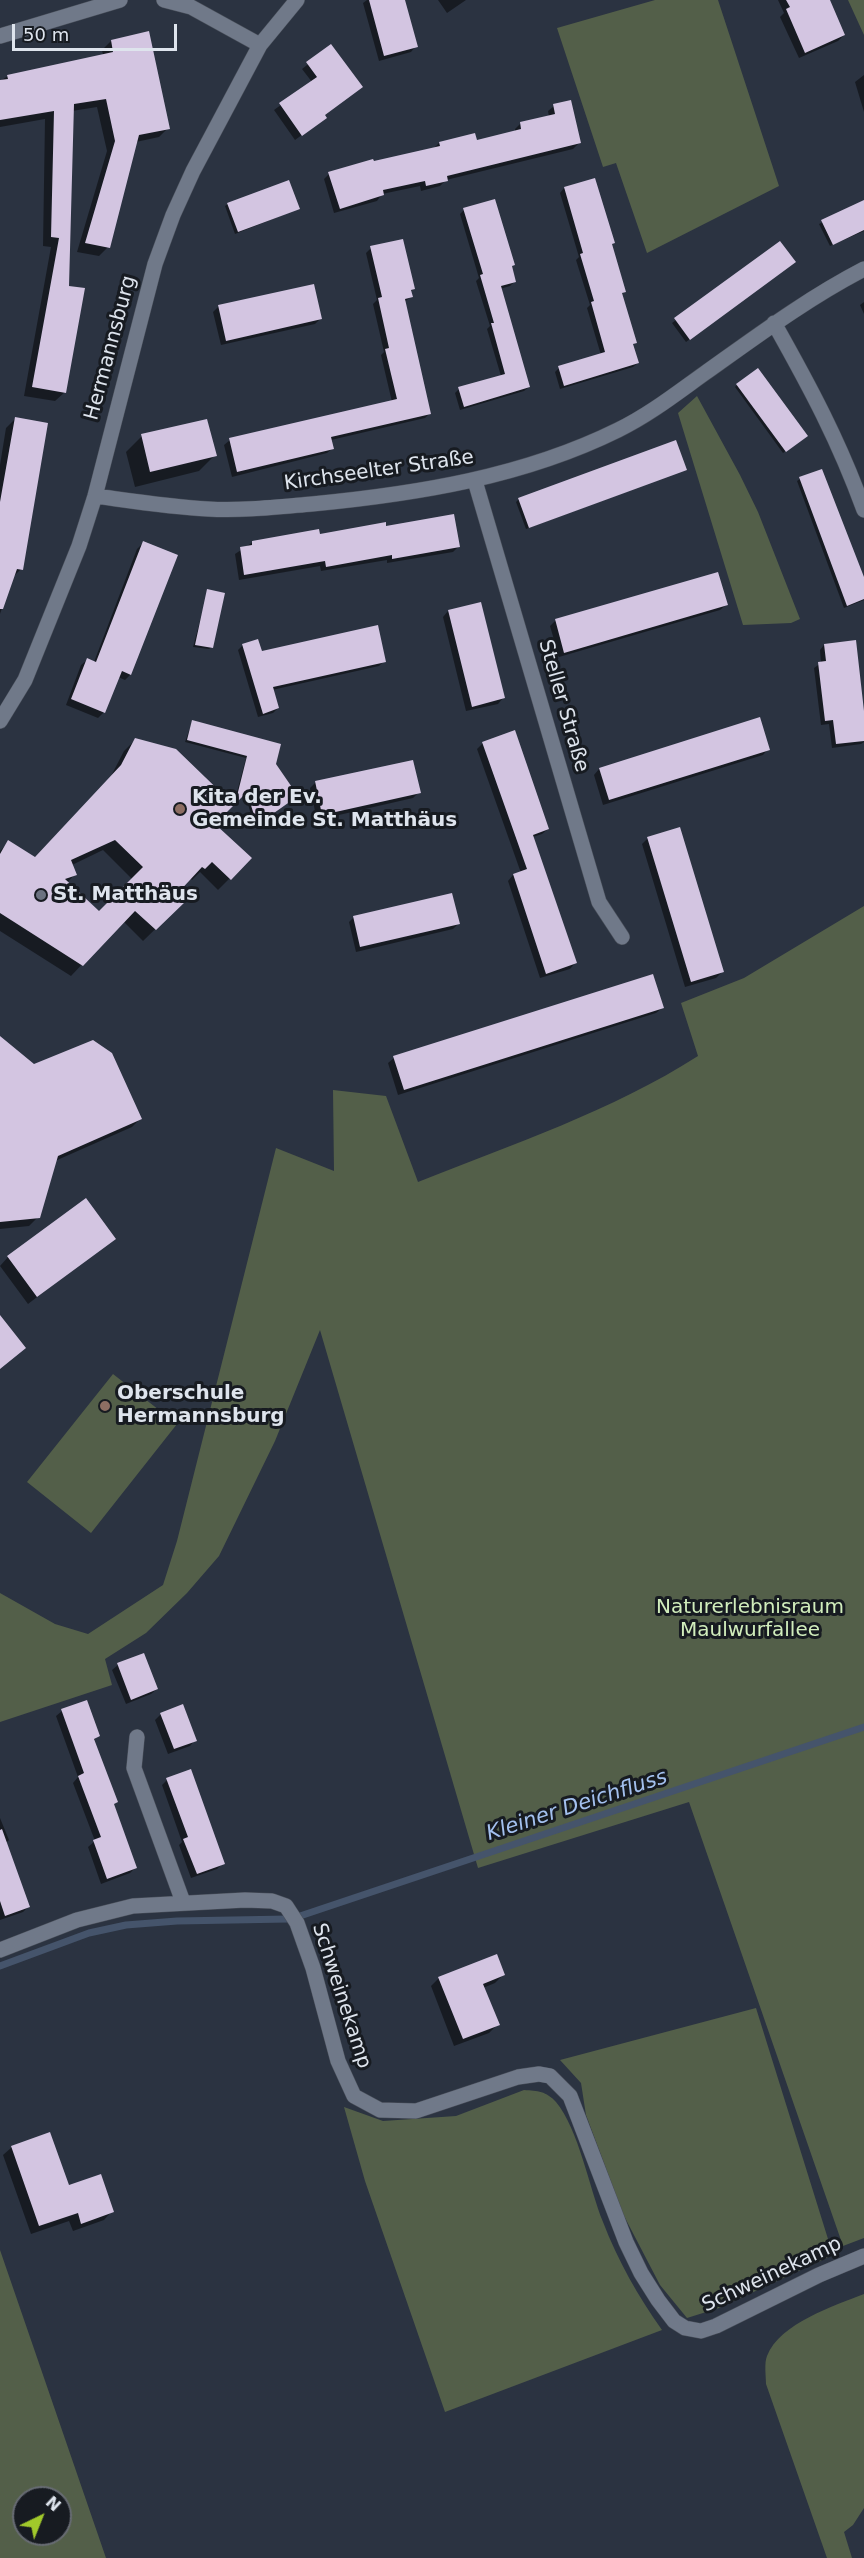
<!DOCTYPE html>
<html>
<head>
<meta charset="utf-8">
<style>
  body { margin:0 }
  #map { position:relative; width:864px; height:2558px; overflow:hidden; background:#2b3341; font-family:"DejaVu Sans",sans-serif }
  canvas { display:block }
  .north { position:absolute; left:12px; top:2486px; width:60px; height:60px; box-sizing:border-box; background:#171b21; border:2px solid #676b73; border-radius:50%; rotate:43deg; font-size:16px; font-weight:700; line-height:24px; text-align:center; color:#dee4ed }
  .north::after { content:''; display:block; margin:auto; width:21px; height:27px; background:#a1c92b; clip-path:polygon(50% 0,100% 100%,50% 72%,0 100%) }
  .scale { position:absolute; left:12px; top:24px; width:165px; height:27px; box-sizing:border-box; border:3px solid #dee4ed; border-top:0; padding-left:8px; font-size:18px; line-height:21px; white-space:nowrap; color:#dee4ed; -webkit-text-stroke:4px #171b21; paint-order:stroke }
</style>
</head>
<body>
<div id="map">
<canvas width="864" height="2558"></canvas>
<div class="north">N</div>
<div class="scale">50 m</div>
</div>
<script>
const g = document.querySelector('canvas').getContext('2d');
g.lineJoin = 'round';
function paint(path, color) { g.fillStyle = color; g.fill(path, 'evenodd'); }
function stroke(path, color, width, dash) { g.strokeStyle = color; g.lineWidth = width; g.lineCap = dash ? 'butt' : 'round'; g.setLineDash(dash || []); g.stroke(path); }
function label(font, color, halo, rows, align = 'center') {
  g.font = font + ' "DejaVu Sans",sans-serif'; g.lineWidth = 6; g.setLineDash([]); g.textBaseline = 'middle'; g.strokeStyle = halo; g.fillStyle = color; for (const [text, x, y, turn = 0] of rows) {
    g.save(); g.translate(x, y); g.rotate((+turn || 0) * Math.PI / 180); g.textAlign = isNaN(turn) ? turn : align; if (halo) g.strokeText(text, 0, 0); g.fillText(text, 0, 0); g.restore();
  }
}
paint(new Path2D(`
  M655,0H718L779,186L647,253L616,163L603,167L557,28Z
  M848,0H864V35Z
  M697,396L740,475L758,512L800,619L791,623L743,625L678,413Z
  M864,906V2238L843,2246L689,1802L478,1868L320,1330L275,1441L219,1556L187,1593L146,1633L105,1659L112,1685L0,1722V1593L55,1624L88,1634L163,1585L177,1541L276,1148L334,1171L333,1090L386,1096L418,1182C513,1144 612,1111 698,1056L681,1003L744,978Z
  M113,1374L177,1424L91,1533L27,1482Z
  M756,2008L833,2255L719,2308L687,2318L660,2285L623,2214L586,2115L581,2083L560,2060Z
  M524,2090C538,2091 546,2091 556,2102C579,2130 589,2187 603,2222C618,2261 638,2296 662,2330L445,2412L365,2181L344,2107L383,2121L456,2116Z
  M0,2250L106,2558H0ZM24,2498H60V2534H24Z
  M864,2294V2508L853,2525L844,2532L852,2558H827L766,2384C766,2376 764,2363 767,2356C780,2323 834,2306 864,2294Z`), '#535f49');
paint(new Path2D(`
  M367,0H404L416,46L411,52L379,61L363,3Z
  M438,0H466L447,13Z
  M778,0H828L844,35L838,41L799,58L780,17L784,13Z
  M111,41L168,128L159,137L136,142L108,247L99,256L77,252L107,151L97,107L72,111L65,392L55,401L24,396L51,247L43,246L45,119L0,127V81L8,76L103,55L102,50Z
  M331,46L324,115L325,118L295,140L274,110L312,82L302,69Z
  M864,75V112L855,82Z
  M554,106L579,143L573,149L446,180L440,186L421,191L420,186L382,194L377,201L334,213L324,179L329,174L433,149L439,143L476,142L515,132V129L520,124L549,117L548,111Z
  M564,188L613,243L611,246L624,291L621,295L635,342L632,346L638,363L633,367L560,389L555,372L559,368L601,355L587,308L590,305L576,260L579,257L560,193Z
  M864,202V231L830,246L819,224Z
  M228,204L298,209L235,234L225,206Z
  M464,210L510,267L515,281L510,286L500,289L529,387L524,391L460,410L455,393L459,389L501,376L487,329L490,326L476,281L479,278L460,214Z
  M779,243L791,265L686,342L672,323Z
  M371,248L413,289L410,292L411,297L404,302L430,413L425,418L331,440L333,448L327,453L232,477L224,445L230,440L392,402L381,355L384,352L373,304L377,300L366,253Z
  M864,302V314L860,305Z
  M219,306L321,318L315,324L221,345L213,312Z
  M737,385L804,438L783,453L735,387Z
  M15,419L21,569L12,578L0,614V465L6,428Z
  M142,436L215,455L199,471L135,487L126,452Z
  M685,470L526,529L516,502L519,499Z
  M800,479L864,582V600L844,608L797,481Z
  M385,528L459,546L453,552L387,563V560L321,571L320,566L239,580L235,554L253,542Z
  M143,543L176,556L130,675L125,680L118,677L104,712L98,718L66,705L81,665L87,660L94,662L137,549Z
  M717,574L726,605L720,610L559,657L550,626L555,621Z
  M208,591L212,647L209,649L193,647Z
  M448,611L503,698L498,704L466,711L443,617Z
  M243,645L261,653L384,661L379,666L272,690L278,708L273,713L258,717L238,650Z
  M824,645L864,722V742L861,744L832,748L829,724L821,725L814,668L821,663L820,650Z
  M192,722L274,764L294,798L254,826L245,793L234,803L246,758L185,742Z
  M135,740L213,824L250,858L218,890L200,872L192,880L190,878L174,895L183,902L143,941L123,921L71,976L0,931V851L9,842L34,858L110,778L124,751ZM103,850L133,880L99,913L67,883L75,874L72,865Z
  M483,743L548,829L542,834L533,837L575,963L570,969L540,978L508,881L513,875L521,873L477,749Z
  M768,749L763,755L603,805L594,775L599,769Z
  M412,761L419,792L413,798L317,820L310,788L315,783Z
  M648,838L722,972L716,978L685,987L642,844Z
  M354,917L458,924L453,929L356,952L349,922Z
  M662,1008L656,1013L398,1095L388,1063L394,1058Z
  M0,1038L34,1066L140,1119L132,1127L55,1161L38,1217L29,1226L0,1229Z
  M114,1238L28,1304L0,1266L8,1257Z
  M118,1665L157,1689L151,1694L126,1704L112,1670Z
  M86,1702L98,1736L93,1741L135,1868L130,1873L101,1884L88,1847L95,1841L73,1783L78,1777L56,1716L62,1711Z
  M161,1714L195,1740L190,1746L168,1754L155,1720Z
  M167,1780L223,1863L217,1869L191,1878L179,1845L182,1842L162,1785Z
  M0,1818L9,1840L6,1843L29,1906L23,1912L0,1920Z
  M503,1975L495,1983L483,1988L498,2024L489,2033L454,2046L431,1986L439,1978Z
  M12,2147L68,2187L112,2211L104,2220L73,2231L69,2221L31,2234L3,2155Z`), '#0007');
stroke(new Path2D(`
  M300,1916L864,1727
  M0,1966L89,1933L126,1925L177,1921L288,1919`), '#45546b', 7);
paint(new Path2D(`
  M369,0H405L418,47L384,56Z
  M786,0H830L845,35L805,53L786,9L790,7Z
  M149,31L170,129L139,135L110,248L85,243L115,141L106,99L74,104L69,286L85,288L66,393L32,387L59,238L51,237L54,111L0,120V80L8,79L7,75L113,52L111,40Z
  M331,44L363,87L325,115L327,118L302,136L279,103L317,77L306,62Z
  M571,100L581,143L447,176L448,181L426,186L425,181L383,190L384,195L340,209L328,172L373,159L374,161L440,146L439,142L475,133L477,140L521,129L520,122L555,114L553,104Z
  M595,178L615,243L612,244L626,292L622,293L637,343L633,344L639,363L564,386L558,366L605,352L591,302L594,301L580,254L583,253L564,187Z
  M289,180L300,209L238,232L227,203Z
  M495,199L515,265L512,266L516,282L501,286L530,387L464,407L458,387L505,374L491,323H494L480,275L483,274L463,208Z
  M864,200V230L833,245L821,220Z
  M403,239L415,289L411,290L413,297L405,299L431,414L331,437L334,449L237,472L229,438L397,399L385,349L389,348L378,298L382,297L370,246Z
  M780,241L796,262L690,340L674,318Z
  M314,284L322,319L226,341L218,305Z
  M758,368L808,436L786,452L736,384Z
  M15,417L48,423L23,570L17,569L3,609H0V502Z
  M207,419L217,456L150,472L141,434Z
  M676,440L687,470L529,528L518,498Z
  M822,469L864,577V599L847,606L799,477Z
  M454,514L460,547L392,559V555L326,567L325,561L244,575L240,547L252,545V541L319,529L320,534L386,522V526Z
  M143,541L178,555L131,675L122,671L105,713L71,699L87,658L96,662Z
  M718,572L728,605L564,653L555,619Z
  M207,589L225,593L213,648L195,645Z
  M481,602L505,698L472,707L448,610Z
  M378,625L386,662L273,687L279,708L263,714L242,644L258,639L262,651Z
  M856,640L864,711V741L836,744L833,720L825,721L818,662L826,661L824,644Z
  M760,717L770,750L609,800L599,768Z
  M192,720L281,744L276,764L298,796L257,825L247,792L235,804L247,756L187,740Z
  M515,730L549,829L533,835L577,963L546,974L513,874L527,869L482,742Z
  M135,738L176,749L234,805L215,824L252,858L231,880L212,862L205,869L202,867L176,895L185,902L156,930L135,911L83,966L0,913V854L8,840L35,857L121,765ZM115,840L143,867L99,911L65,879L77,875L71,860Z
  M413,760L421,793L322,815L315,781Z
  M680,827L724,972L691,982L647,837Z
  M452,893L460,924L360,947L353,916Z
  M653,974L664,1008L404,1090L393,1056Z
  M0,1036L34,1064L93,1040L112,1053L142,1119L58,1156L40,1218L0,1222Z
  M86,1198L116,1239L37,1297L7,1256Z
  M0,1315L26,1348L0,1369Z
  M144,1653L158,1689L131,1700L117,1663Z
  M87,1700L100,1736L94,1739L118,1802L114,1804L137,1868L107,1879L93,1840L101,1837L78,1776L84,1773L61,1709Z
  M183,1704L197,1741L174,1749L160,1713Z
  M191,1769L225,1864L197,1874L183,1839L188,1837L166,1778Z
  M2,1829L30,1907L5,1916L0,1901V1830Z
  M497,1954L505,1975L483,1984L500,2025L463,2039L438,1977Z
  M50,2132L69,2185L101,2174L114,2212L81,2224L78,2213L39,2226L11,2146Z`), '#d3c5e1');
const minor = new Path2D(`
  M164,0L191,7L260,45
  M0,36L120,0
  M774,323C810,387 839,441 864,510
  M475,481L599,902L622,937
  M95,496C132,501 170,507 208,509C242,511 277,507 312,504C416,494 523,477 618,430C649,415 677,393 705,373C757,336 808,298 864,269
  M0,721L25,680L79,546L95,496L155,264L173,215L193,171L260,45L297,0
  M137,1737L134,1768L183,1902
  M0,1950L77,1920L133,1906L245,1900L272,1901L286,1906L297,1923L313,1968L338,2061L354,2096L380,2110L416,2111L518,2077L539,2074L550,2076L570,2096L626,2242L641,2273L658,2300L674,2321L685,2328L701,2331L716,2326L819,2275L864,2256`);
stroke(minor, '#494f5a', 16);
stroke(minor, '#707989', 15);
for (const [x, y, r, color] of [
  [180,809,6,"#8d6e63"],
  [41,895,6,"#6b7280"],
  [105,1406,6,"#8d6e63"]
]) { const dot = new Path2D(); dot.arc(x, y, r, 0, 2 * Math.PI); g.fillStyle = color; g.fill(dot); stroke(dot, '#171b21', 2); }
label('20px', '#dee4ed', '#171b21', [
  ["Hermannsburg",111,348,-75],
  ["Kirchseelter Straße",379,471,-8],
  ["Steller Straße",563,706,74],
  ["Schweinekamp",341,1996,72],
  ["Schweinekamp",772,2275,-25]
]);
label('bold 20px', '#dee4ed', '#171b21', [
  ["Kita der Ev.",192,798],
  ["Gemeinde St. Matthäus",192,821],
  ["St. Matthäus",53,895],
  ["Oberschule",117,1394],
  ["Hermannsburg",117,1417]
], 'left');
label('20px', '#d1edbc', '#171b21', [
  ["Naturerlebnisraum",750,1608],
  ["Maulwurfallee",750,1631]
]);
label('italic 21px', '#a3c0ee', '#171b21', [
  ["Kleiner Deichfluss",577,1806,-18]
]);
</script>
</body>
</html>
